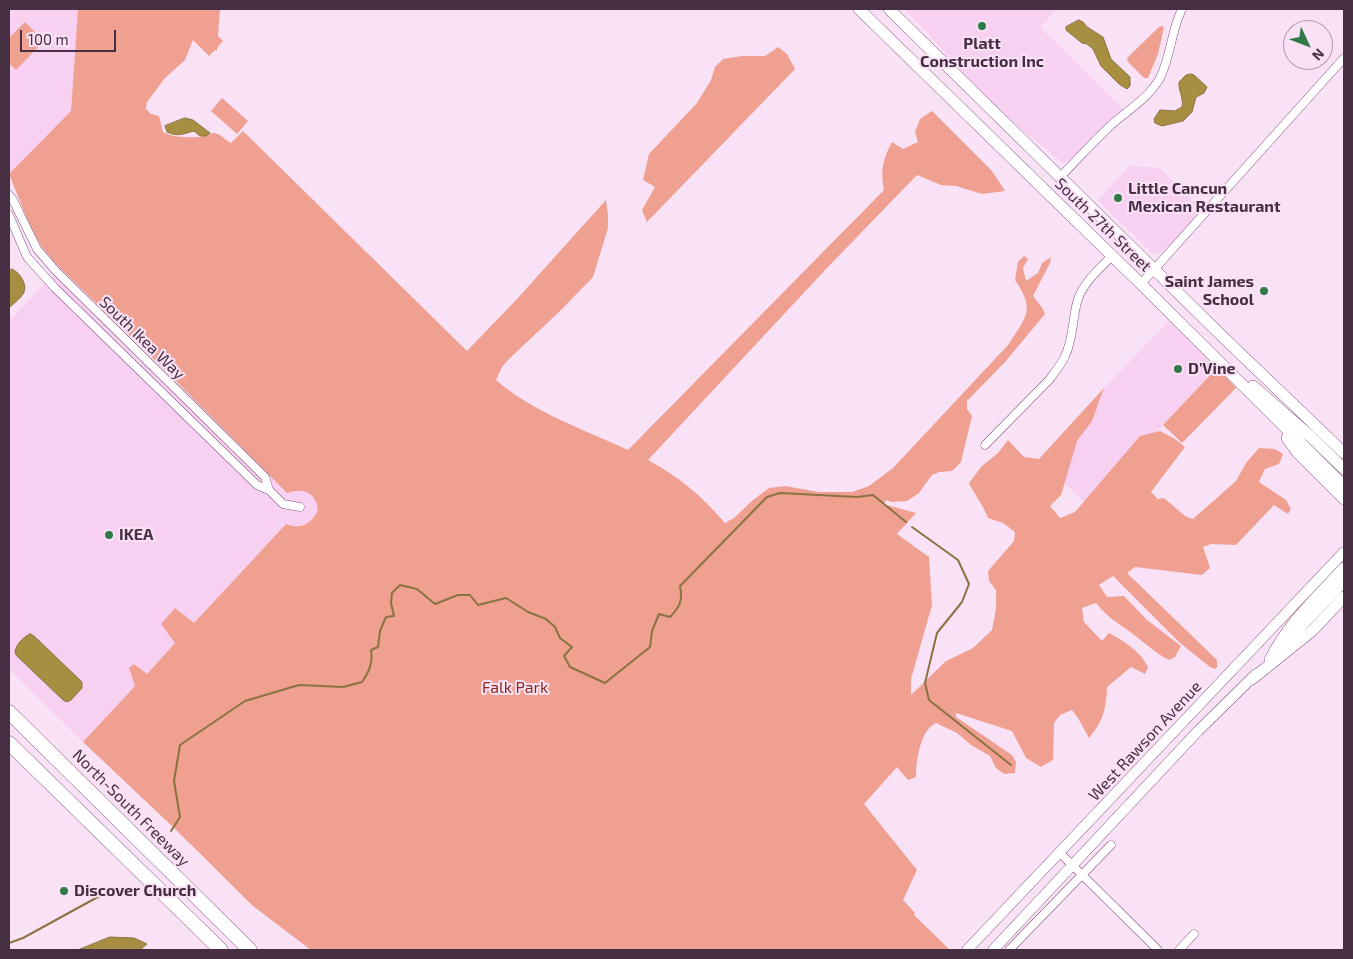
<!DOCTYPE html>
<html>
<head>
<meta charset="utf-8">
<style>
  body { margin:0 }
  #map { position:relative; width:1353px; height:959px; overflow:hidden; background:#fae2f6; font-family:"Exo 2",sans-serif }
  canvas { display:block }
  .frame { position:absolute; inset:0; border:10px solid #462f43; pointer-events:none }
  .north { position:absolute; left:1283px; top:20px; width:50px; height:50px; box-sizing:border-box; background:#fae2f6; border:1px solid #b29aae; border-radius:50%; rotate:133deg; font-size:14px; font-weight:700; line-height:20px; text-align:center; color:#462f43 }
  .north::after { content:''; display:block; margin:auto; width:18px; height:22px; background:#317a48; clip-path:polygon(50% 0,100% 100%,50% 72%,0 100%) }
  .scale { position:absolute; left:20px; top:30px; width:96px; height:22px; box-sizing:border-box; border:2px solid #462f43; border-top:0; padding-left:6px; font-size:15px; line-height:18px; white-space:nowrap; color:#462f43; -webkit-text-stroke:4px #fae2f6; paint-order:stroke }
</style>
</head>
<body>
<div id="map">
<canvas width="1353" height="959"></canvas>
<div class="frame"></div>
<div class="north">N</div>
<div class="scale">100 m</div>
</div>
<script>
const g = document.querySelector('canvas').getContext('2d');
g.lineJoin = 'round';
function paint(path, color) { g.fillStyle = color; g.fill(path, 'evenodd'); }
function stroke(path, color, width, dash) { g.strokeStyle = color; g.lineWidth = width; g.lineCap = dash ? 'butt' : 'round'; g.setLineDash(dash || []); g.stroke(path); }
function label(font, color, halo, rows, align = 'center') {
  g.font = font + ' "Exo 2",sans-serif'; g.lineWidth = 4; g.setLineDash([]); g.textBaseline = 'middle'; g.strokeStyle = halo; g.fillStyle = color; for (const [text, x, y, turn = 0] of rows) {
    g.save(); g.translate(x, y); g.rotate((+turn || 0) * Math.PI / 180); g.textAlign = isNaN(turn) ? turn : align; if (halo) g.strokeText(text, 0, 0); g.fillText(text, 0, 0); g.restore();
  }
}
paint(new Path2D(`
  M9,9H78L71,111L9,174Z
  M903,9H1057L1040,27L1124,110L1110,120L1070,161L1063,163L1014,123L952,62L927,32Z
  M1130,166L1160,168L1203,210L1173,243L1157,254L1152,253L1098,200Z
  M60,268L162,369L295,490H303L311,493L315,499L318,510L315,517L307,524L293,527L286,524L83,742L9,669V321Z
  M1169,321L1217,368L1087,505L1039,459L1104,388Z`), '#f8d1f2');
paint(new Path2D(`
  M78,9H220L218,36L223,41L217,48V51L215,50L209,56L193,40L185,60L165,78L147,102L146,109L151,114L159,116L163,132C172,137 188,138 199,137C204,137 209,133 214,133C221,134 225,140 231,143L243,131L467,351L516,300L606,200L608,215V228L593,277L560,311L509,359L502,367L496,380C531,411 585,430 628,450L884,190C880,172 883,158 892,142L903,149L918,142L915,132L920,119L932,111L992,171L1005,191L982,194L956,186L941,185L917,175L827,268L648,460C678,476 703,497 725,523L734,518L753,500L769,488L785,486L819,492H852L869,486L893,468L1008,345C1026,317 1036,311 1015,280L1018,262L1024,256L1028,259L1023,268L1026,281L1038,273L1042,263L1051,257L1050,263L1033,296L1043,309L1045,314L1005,362L967,401V409L972,416L961,462L952,471L939,472L932,475L919,493L907,501L891,502L887,500L883,504L916,513L897,534L929,557L932,605L911,679V695L946,661L973,648L992,630L996,609V590L989,581L988,571L1014,541L1015,532L1003,523L988,518C983,505 975,495 969,483L982,466L998,453L1008,440L1024,457L1039,459L1104,388L1092,421L1077,441L1061,495L1050,506L1060,518L1075,512L1140,436L1160,431L1175,439L1185,447L1151,492L1158,499L1164,498L1185,516L1193,519L1236,481L1246,463L1259,448L1275,449L1283,454L1279,464L1265,469L1259,482L1286,500L1291,509L1288,514L1274,505L1236,545L1211,544L1203,547L1210,568L1202,575L1135,567L1127,573L1217,660V667L1215,669L1210,667L1180,643L1113,576L1099,585L1107,597L1124,596L1147,620L1181,646L1175,657L1169,660C1155,653 1145,643 1133,634C1117,622 1109,619 1096,603L1082,608L1084,622L1102,641L1109,633C1124,641 1140,651 1148,667L1145,674L1131,667L1107,687C1106,709 1104,720 1089,738L1078,718L1072,710L1060,715L1054,723L1053,760L1041,767L1026,758L1012,731L956,713V717L1012,755L1016,762L1015,773L1004,774L996,768L990,756L971,745L957,733L936,723C920,730 916,762 916,777L908,780L897,767L864,804L917,870L903,900L915,913L914,915L950,950H311L253,906L173,827L83,742L135,686L129,668L134,664L147,674L175,643L161,624L175,608L194,623L286,524C300,530 312,524 318,510C316,493 304,487 287,493L164,369L55,263L42,247L32,231L9,174L71,111Z
  M25,22L43,40L40,43L41,44L16,70L9,63V38Z
  M1160,26L1164,27L1158,54L1148,78H1144L1128,62L1127,58Z
  M778,47L787,54L795,69L647,222L642,210L655,187L643,180L649,154L697,103L711,80L715,67L723,59L742,56H765Z
  M222,98L248,121L237,134L211,111Z
  M1217,368L1236,388L1182,443L1163,425Z`), '#efa091');
const water = new Path2D(`
  M1079,20L1083,22L1087,27L1103,37L1111,59L1130,77V86L1127,89L1119,84L1101,66L1093,49L1087,44L1082,43L1066,30V27Z
  M1191,74L1194,75L1207,87L1204,93L1196,97L1192,112L1183,121L1162,126L1155,123L1154,119L1160,110L1175,111L1182,107C1184,97 1178,91 1179,82L1186,75Z
  M185,118L193,120L210,133L206,136H200L194,131C183,134 178,137 167,132L165,126Z
  M12,269C16,271 18,273 21,277C31,293 19,298 9,308V271Z
  M30,634L34,636L82,682V688L71,700L67,702L63,700L16,655L15,651C17,644 23,637 30,634Z
  M110,937L134,938L147,944L140,950H78Z`);
paint(water, '#a88e41');
stroke(water, '#8b7242', 1);
stroke(new Path2D(`
  M912,527L958,560L969,584L962,602L937,633L925,683L929,700L1011,765
  M171,831L180,817L174,781L180,745L245,701L299,685L343,687L362,682C369,672 373,663 371,650L378,647L380,631L386,617L394,616L391,603L392,593L400,585L417,589L435,604L458,595H470L478,605L506,598L528,612L546,619L555,627L560,638L572,647L564,656L570,667L605,683L650,647L652,631L659,614L670,617C680,607 683,600 680,586L767,497L780,493L857,497L873,495L906,522
  M9,943L23,938L116,887`), '#8b7242', 2);
const street = new Path2D(`
  M1060,177C1076,161 1091,144 1108,128C1126,111 1147,100 1160,78C1171,56 1171,31 1182,9
  M9,195L13,200L37,249L55,270L265,477L269,490
  M9,215L27,257L55,288L257,485L269,490L283,504L300,507
  M1141,284L1344,58
  M985,445L1050,379C1055,371 1062,364 1065,356C1074,338 1072,317 1078,299C1084,282 1099,269 1112,256
  M1060,853L1158,950
  M1009,950L1111,845
  M1179,950L1194,934`);
const secondary = new Path2D(`
  M1278,651L1344,582
  M967,950L1344,552
  M993,950L1198,731L1256,674`);
const primary = new Path2D(`
  M859,9L1141,284L1344,486
  M889,9L1225,339L1344,453
  M1253,386L1310,436L1344,469
  M1287,438L1297,452L1344,499
  M1270,660C1287,625 1317,597 1344,568
  M1252,679L1313,630L1344,597`);
const highway = new Path2D(`
  M9,712L250,950
  M9,743L221,950`);
stroke(street, '#84517e', 9);
stroke(secondary, '#84517e', 11);
stroke(primary, '#84517e', 12);
stroke(highway, '#84517e', 15);
stroke(street, '#fff', 8);
stroke(secondary, '#fff', 10);
stroke(primary, '#fff', 11);
stroke(highway, '#fff', 14);
for (const [x, y, r, color] of [
  [982,26,5,"#317a48"],
  [1118,198,5,"#317a48"],
  [1264,291,5,"#317a48"],
  [1178,369,5,"#317a48"],
  [109,535,5,"#317a48"],
  [64,891,5,"#317a48"]
]) { const dot = new Path2D(); dot.arc(x, y, r, 0, 2 * Math.PI); g.fillStyle = color; g.fill(dot); stroke(dot, '#fae2f6', 2); }
label('bold 16px', '#462f43', '#fae2f6', [
  ["Platt",982,44,"center"],
  ["Construction Inc",982,62,"center"],
  ["Little Cancun",1128,189],
  ["Mexican Restaurant",1128,207],
  ["Saint James",1254,282,"right"],
  ["School",1254,300,"right"],
  ["D'Vine",1188,369],
  ["IKEA",119,535],
  ["Discover Church",74,891]
], 'left');
label('16px', '#462f43', '#fae2f6', [
  ["South 27th Street",1103,225,44],
  ["South Ikea Way",142,338,44],
  ["West Rawson Avenue",1145,741,-47],
  ["North-South Freeway",131,808,45]
]);
label('16px', '#882a1c', '#fae2f6', [
  ["Falk Park",515,688]
]);
</script>
</body>
</html>
